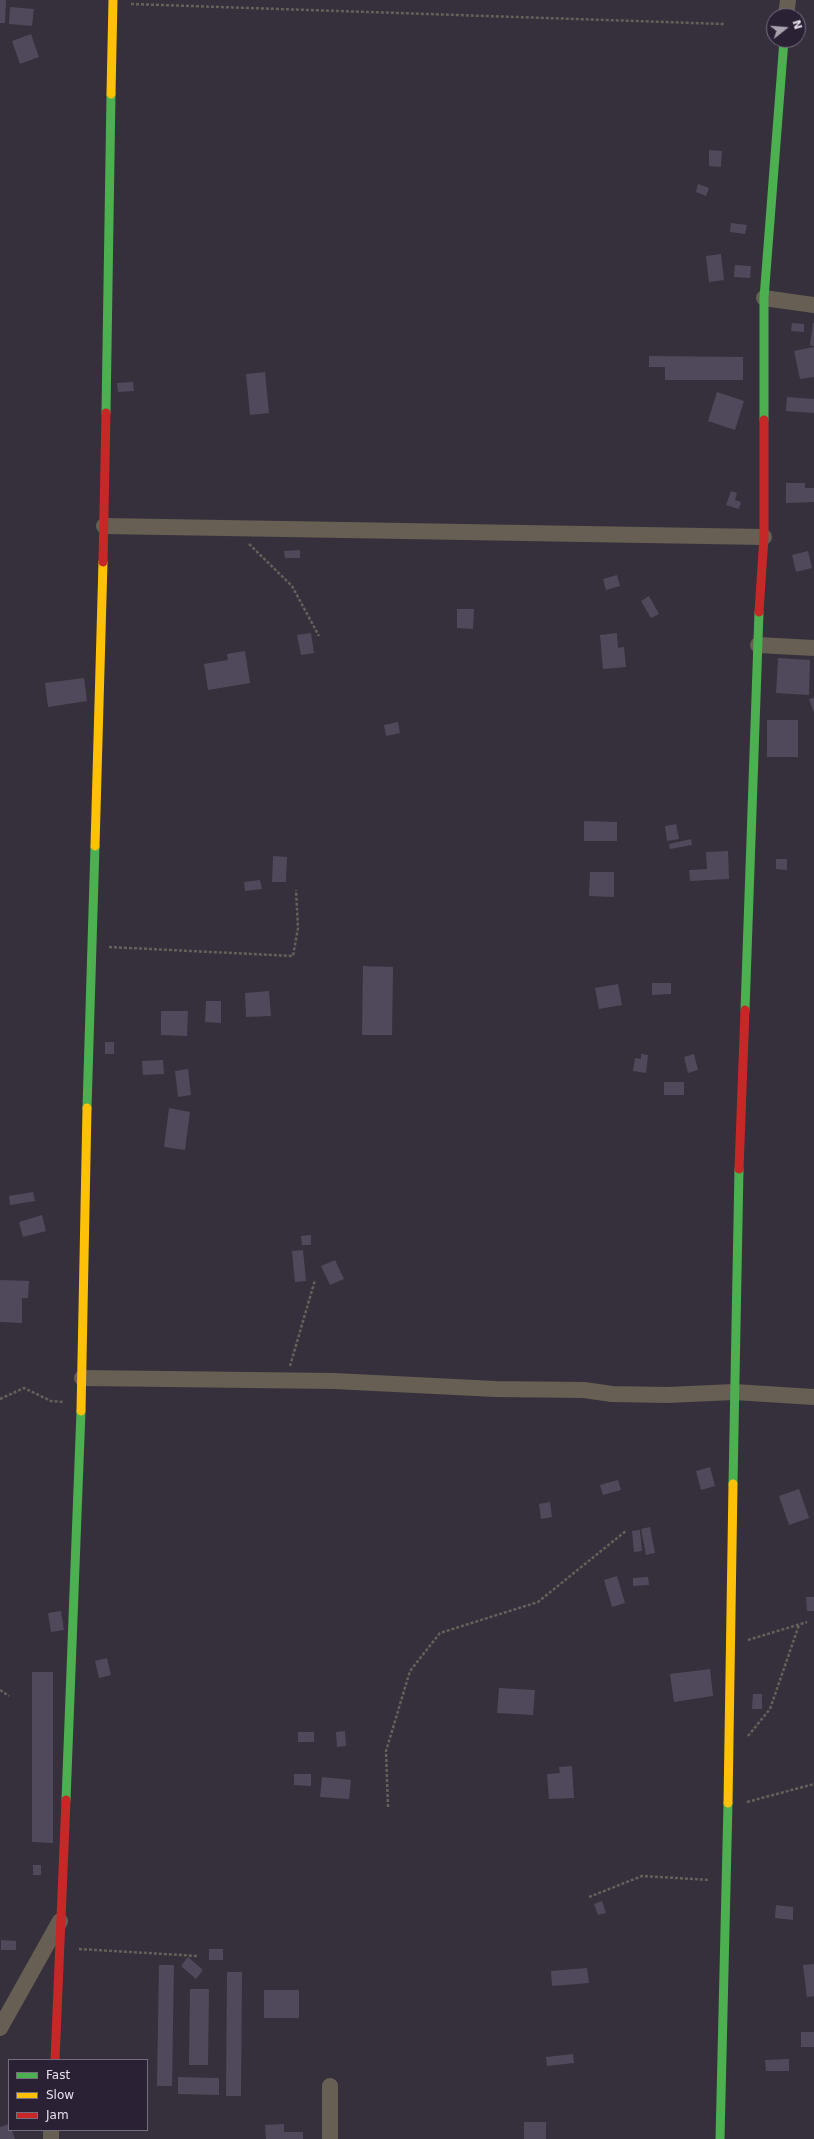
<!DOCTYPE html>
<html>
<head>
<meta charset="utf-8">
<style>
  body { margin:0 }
  #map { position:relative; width:814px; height:2139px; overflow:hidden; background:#35303b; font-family:"DejaVu Sans",sans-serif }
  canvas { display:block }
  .legend { position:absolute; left:8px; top:2059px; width:140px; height:72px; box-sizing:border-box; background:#2a2135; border:1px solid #756e7f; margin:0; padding:5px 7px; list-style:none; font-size:12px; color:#e6e1ee }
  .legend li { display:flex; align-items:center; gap:8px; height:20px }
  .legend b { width:20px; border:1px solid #756e7f }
  .north { position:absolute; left:766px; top:8px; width:40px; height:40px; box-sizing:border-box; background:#2a2135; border:1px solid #756e7f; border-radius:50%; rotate:73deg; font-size:11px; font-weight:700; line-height:16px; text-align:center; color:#e6e1ee }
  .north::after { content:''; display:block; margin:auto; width:14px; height:18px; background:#a8a3af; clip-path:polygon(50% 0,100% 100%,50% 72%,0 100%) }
</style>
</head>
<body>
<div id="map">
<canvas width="814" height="2139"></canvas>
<ul class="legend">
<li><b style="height:5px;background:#4caf50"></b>Fast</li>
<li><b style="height:5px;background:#ffc107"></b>Slow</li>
<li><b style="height:5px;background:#c62828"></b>Jam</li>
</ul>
<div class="north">N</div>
</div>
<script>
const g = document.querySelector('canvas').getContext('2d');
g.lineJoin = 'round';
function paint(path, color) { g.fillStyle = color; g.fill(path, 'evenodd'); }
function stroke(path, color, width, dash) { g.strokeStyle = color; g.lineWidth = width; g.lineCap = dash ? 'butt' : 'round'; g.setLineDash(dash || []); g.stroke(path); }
paint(new Path2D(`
  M0,0H6L5,23H0Z
  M10,7L34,9L32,26L9,24Z
  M31,34L39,57L20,64L12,41Z
  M709,150L722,151L721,167L709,166Z
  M698,184L709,188L706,196L696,192Z
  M731,223L747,225L745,234L730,232Z
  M721,254L724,280L709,282L706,256Z
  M735,265L751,266L750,278L734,277Z
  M792,323L804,324V332L791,331Z
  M813,323H814V346L810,345Z
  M814,347V377L800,379L794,351Z
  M649,356L743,357V380H665V367H649Z
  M265,372L269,413L250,415L246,374Z
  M133,382L134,391L118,392L117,383Z
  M717,392L744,401L735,430L708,421Z
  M787,397L814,399V413L786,411Z
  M786,483H805V488H814V502L786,503Z
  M731,491L737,493L735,500L741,502L739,509L726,505Z
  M300,550V558H285L284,551Z
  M808,551L812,568L796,572L792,555Z
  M617,575L620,586L606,590L603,579Z
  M649,596L659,614L651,618L641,601Z
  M457,609H474L473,629L457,628Z
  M311,633L314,653L301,655L297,635Z
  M617,633L618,648L624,647L626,667L603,669L600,635Z
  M245,651L250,683L208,690L204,664L228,660L227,654Z
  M778,658L810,660L809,695L776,693Z
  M84,678L87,701L48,707L45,683Z
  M814,698V713L809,699Z
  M767,720H798V757H767Z
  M398,722L400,733L386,736L384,725Z
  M584,821L617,822V841H584Z
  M676,824L679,839L667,841L665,826Z
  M691,839L692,845L670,849L669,844Z
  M728,851L729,879L690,881L689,870L707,869L706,852Z
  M273,856L287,857L286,882H272Z
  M776,859H787V870L776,869Z
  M590,872H614V897L589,896Z
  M260,880L262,889L245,891L244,882Z
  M363,966L393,967L392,1035H362Z
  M652,983H671V994L652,995Z
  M618,984L622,1005L599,1009L595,988Z
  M269,991L271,1016L246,1017L245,993Z
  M206,1001H221V1023L205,1022Z
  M161,1011H188L187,1036L161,1035Z
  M105,1042H114V1054H105Z
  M641,1054L648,1055L646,1073L633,1071L635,1058L641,1059Z
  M694,1054L698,1070L688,1073L684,1057Z
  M163,1060L164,1074L143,1075L142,1061Z
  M188,1069L191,1095L178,1097L175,1071Z
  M664,1082H684V1095H664Z
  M169,1108L190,1112L185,1150L164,1147Z
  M33,1192L35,1201L10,1205L9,1196Z
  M42,1215L46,1231L23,1237L19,1222Z
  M311,1235V1245H302L301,1236Z
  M303,1250L306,1281L295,1282L292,1251Z
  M335,1260L344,1279L330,1285L321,1266Z
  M0,1280L29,1281L28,1298H22V1323L0,1322Z
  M710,1467L715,1486L701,1490L696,1471Z
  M618,1480L621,1490L603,1495L600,1485Z
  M799,1489L809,1518L789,1525L779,1496Z
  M550,1502L552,1517L541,1519L539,1504Z
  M650,1527L655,1553L646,1555L641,1529Z
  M640,1530L642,1551L634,1552L632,1531Z
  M617,1576L625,1603L612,1607L604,1580Z
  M648,1577L649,1585L633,1586V1578Z
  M806,1597H814V1611H807Z
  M61,1611L64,1630L51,1632L48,1613Z
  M107,1658L111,1675L99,1678L95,1661Z
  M710,1669L713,1696L674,1702L670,1674Z
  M32,1672H53V1843L32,1842Z
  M499,1688L535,1690L533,1715L497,1713Z
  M753,1694H762V1709H752Z
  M345,1731L346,1746L337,1747L336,1732Z
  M298,1732H314V1742H298Z
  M572,1766L574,1798L549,1799L547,1774L560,1773L559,1767Z
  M294,1774H311V1786L294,1785Z
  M322,1777L351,1780L349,1799L320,1797Z
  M33,1865H41V1875H33Z
  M602,1901L606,1913L598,1915L594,1904Z
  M776,1905L793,1907V1920L775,1918Z
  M1,1940L16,1941V1950H1Z
  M209,1949H223V1960H209Z
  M188,1957L203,1970L196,1979L181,1966Z
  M814,1964V1996L807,1997L803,1965Z
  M159,1965H174L172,2086H157Z
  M587,1968L589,1983L552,1986L551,1971Z
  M227,1972H242L241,2096H226Z
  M190,1989H209L208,2065H189Z
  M264,1990H299V2018H264Z
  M801,2032H814V2047H801Z
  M573,2054L574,2063L547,2066L546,2057Z
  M789,2059V2071H766L765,2060Z
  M178,2077L219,2078V2095L178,2094Z
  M524,2122H546V2139H524Z
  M9,2124V2130H12L15,2139H0V2127Z
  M284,2124V2132H303V2139H266L265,2125Z`), '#50495c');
stroke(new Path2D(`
  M131,4L724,24
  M249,544L292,586L319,636
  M109,947L293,956L298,928L296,890
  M290,1366L315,1280
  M0,1399L24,1388L51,1401L63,1402
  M748,1640L807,1622
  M0,1690L9,1696
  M748,1736L770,1709L799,1625
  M747,1802L814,1784
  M388,1807L386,1751L410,1671L440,1633L538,1602L627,1530
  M589,1897L642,1876L710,1880
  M79,1949L198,1956`), '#66605b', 2.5, [3, 2]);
stroke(new Path2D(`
  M786,16L788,0
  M764,298L814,305
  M104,526L764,537
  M758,645L814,648
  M82,1378L334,1381L495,1389L584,1390L612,1394L667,1395L734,1392L814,1397
  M0,2028L60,1921
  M330,2086V2139
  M51,2139V2130`), '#675f54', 16);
stroke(new Path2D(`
  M106,413L111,94
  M764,420V298L784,40
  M745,1010L759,612
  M87,1108L95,846
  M733,1484L739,1169
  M66,1800L81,1411
  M720,2139L728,1803`), '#4caf50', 9);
stroke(new Path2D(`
  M111,94L113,0
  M95,846L103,562
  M81,1411L87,1108
  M728,1803L733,1484`), '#ffc107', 9);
stroke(new Path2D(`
  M103,562L106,413
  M759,612L764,537V420
  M739,1169L745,1010
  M55,2060L66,1800`), '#c62828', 9);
</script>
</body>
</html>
